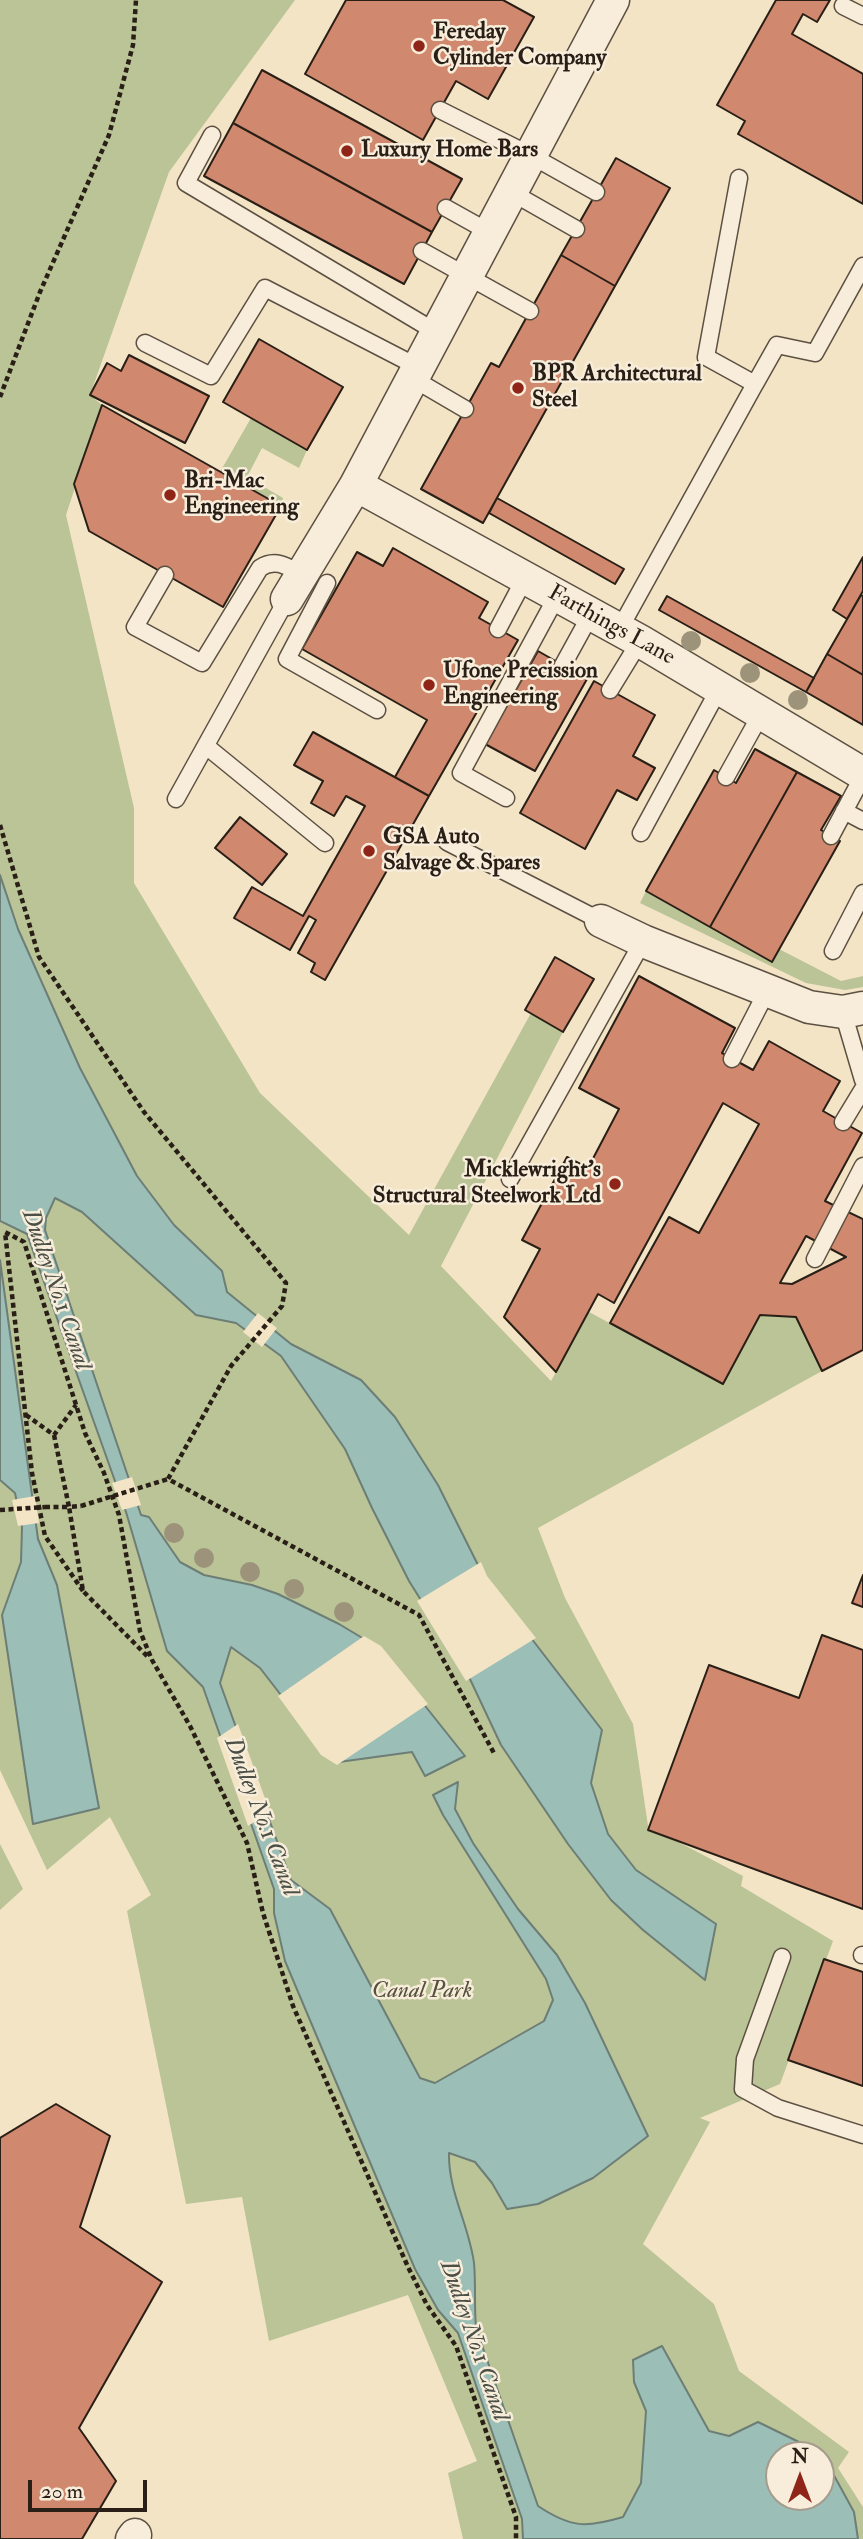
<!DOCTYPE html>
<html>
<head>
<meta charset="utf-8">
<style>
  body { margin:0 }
  #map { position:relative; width:863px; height:2539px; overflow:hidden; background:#f3e4c6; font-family:"IM FELL Double Pica",serif }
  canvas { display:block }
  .north { position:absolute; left:765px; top:2441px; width:70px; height:70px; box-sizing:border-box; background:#f7edda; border:2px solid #a59b8c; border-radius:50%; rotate:0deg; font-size:19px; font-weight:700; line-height:28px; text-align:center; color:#291f16 }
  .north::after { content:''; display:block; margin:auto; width:24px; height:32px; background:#8f2418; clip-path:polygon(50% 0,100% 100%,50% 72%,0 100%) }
  .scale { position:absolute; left:28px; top:2480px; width:119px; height:32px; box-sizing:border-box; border:4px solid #291f16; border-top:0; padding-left:9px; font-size:21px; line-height:24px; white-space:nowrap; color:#291f16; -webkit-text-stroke:5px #f7edda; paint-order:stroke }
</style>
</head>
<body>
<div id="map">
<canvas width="863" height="2539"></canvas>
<div class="north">N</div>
<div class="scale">20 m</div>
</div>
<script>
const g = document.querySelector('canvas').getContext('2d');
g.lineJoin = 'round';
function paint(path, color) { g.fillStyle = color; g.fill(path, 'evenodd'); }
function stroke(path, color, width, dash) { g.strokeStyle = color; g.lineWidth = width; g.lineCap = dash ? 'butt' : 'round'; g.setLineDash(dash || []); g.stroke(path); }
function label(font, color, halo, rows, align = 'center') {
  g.font = font + ' "IM FELL Double Pica",serif'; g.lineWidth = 5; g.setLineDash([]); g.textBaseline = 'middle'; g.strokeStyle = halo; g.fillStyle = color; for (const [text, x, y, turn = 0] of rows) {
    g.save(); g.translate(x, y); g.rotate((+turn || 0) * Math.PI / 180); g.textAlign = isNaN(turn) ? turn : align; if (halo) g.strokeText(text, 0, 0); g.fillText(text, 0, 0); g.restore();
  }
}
paint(new Path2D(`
  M0,0H295L169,172L90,395L102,405L66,515L134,808V883L260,1093L409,1235L531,1013L563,1032L441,1266L551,1381L589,1312L723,1384L760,1315L796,1317L822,1371L538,1528L565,1598L633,1724L648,1826L743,1876L741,1886L833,1941L780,2084L700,2118L710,2122L643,2244L714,2304L739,2371L849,2452L838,2468L863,2507V2539H463L448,2473L477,2461L408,2295L269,2341L242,2197L186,2204L127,1911L151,1895L110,1817L47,1870L0,1770ZM779,2455H821V2497H779Z
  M251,418L307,450L299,468L262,448L247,477L283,498L281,506L220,472Z
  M646,891L772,962L779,949L841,981L863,976V987L845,990L806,983L640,903Z
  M0,1844L23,1889L0,1910Z`), '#bac496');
const water = new Path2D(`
  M0,875L18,929L80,1068L137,1176L174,1225L222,1271L227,1292L291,1344L361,1380L395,1417L438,1485L484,1577L602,1730L591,1783L608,1834L636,1870L716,1924L705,1980L643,1930L611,1900L568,1844L501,1745L469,1677L409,1581L372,1508L345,1449L281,1356L236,1323L196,1315L82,1212L55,1198L46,1218L45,1230L141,1515L149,1517L180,1562L204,1575L252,1585L278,1594L339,1624L379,1648L465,1756L425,1776L412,1752L339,1762L291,1708L260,1668L231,1647L220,1683L291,1880L330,1909L420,2078L435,2083L544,2021L553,2000L546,1979L443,1815L433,1795L458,1782L455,1809L473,1843L518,1909L557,1955L585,2003L648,2136L593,2178L538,2204L507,2209L492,2183L475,2162L449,2153C448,2191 469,2225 474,2263C476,2284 474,2306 476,2328L538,2506C571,2528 586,2528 623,2517L641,2483L646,2411L634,2382L633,2360L662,2346L709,2431L729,2436L758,2422L801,2443L820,2455H779V2497H821V2456L825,2459L854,2512L858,2539H523L522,2519L458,2333L438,2310L415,2269L285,1961L274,1913V1889L203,1687L167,1651L126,1512L27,1234L0,1221Z
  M0,1260L38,1539L57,1585L99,1808L33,1824L2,1615L21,1562L22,1527L15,1493L0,1480Z`);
paint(water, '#9bbeb6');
stroke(water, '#6d7e76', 2);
paint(new Path2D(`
  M258,1313L277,1328L262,1347L243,1332Z
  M132,1477L141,1505L122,1510L112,1483Z
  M35,1496L39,1523L18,1526L12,1500Z
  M481,1562L487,1576L536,1638L466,1681L417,1601Z
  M364,1636L381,1646L428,1704L337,1765L321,1755L278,1696Z
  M238,1724L270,1812L248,1826L217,1738Z`), '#f3e4c6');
const building = new Path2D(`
  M346,0H503L534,17L488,99L456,81L423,140L305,74Z
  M776,0H830L817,22L803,14L792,34L863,74V204L738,134L745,121L717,105Z
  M262,70L462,179L432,232L233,123Z
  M233,123L432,232L404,284L204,176Z
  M616,158L670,188L615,286L561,255Z
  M561,255L615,286L483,523L421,489L491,363L499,367Z
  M259,339L343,387L307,450L223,402Z
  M129,355L209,396L185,443L90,395L107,363L121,371Z
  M102,405L281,506L223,607L89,531L74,484Z
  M497,498L624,569L615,584L489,513Z
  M393,548L488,602L479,618L518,640L429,796L395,777L427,720L302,649L357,552L383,566Z
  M863,557V591L847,619L833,610Z
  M861,595L863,596V675L827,654Z
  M667,596L814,678L806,692L659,610Z
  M538,651L587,679L535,771L485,744Z
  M827,654L863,675V725L806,692Z
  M594,681L655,715L633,756L655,768L637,800L617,790L585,849L520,813Z
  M313,732L429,796L325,980L311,972L315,963L298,953L316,920L309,916L290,950L234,918L252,887L303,916L365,806L346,796L334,816L311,803L323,781L294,765Z
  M755,749L797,772L710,927L646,891L714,770L736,783Z
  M797,772L841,796L821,830L840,841L772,962L710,927Z
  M240,817L287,854L262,885L215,848Z
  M555,957L594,979L563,1032L525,1010Z
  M639,976L735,1028L722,1053L753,1070L769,1041L840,1081L823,1111L862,1133L825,1201L863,1219V1350L822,1371L796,1317L760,1315L723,1384L610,1323L669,1217L699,1233L759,1124L723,1103L614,1303L598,1294L556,1372L504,1317L540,1249L522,1240L567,1157L588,1168L619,1109L579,1088ZM806,1236L846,1257L792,1284L780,1283Z
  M863,1575V1607L852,1603Z
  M822,1635L863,1650V1909L648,1830L709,1665L799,1698Z
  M824,1959L863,1972V2086L788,2060Z
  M56,2104L110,2136L80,2227L162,2282L79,2428L116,2481L82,2539H0V2138Z`);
paint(building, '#d0886e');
stroke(building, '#291f16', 2);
const service = new Path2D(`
  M843,6L863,16
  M440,110L530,155L596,192
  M212,135L186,183L436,332
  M511,192L576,229
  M446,208L489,232
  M422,251L530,311
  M145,343L211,376L265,288L418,367
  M412,378L465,409
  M755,384L777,345L815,353L863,266
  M165,575L135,627L202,663L260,568C275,558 287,566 301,574
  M327,583L287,659L377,710
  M498,629L525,578
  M619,630L755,384L706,357L739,178
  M563,665L591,614
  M610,690L640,641
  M206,746L325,843
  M726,777L761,714
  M506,798L461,773L557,596
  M176,799L287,599
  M844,811L863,821
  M641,833L719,689
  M831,836L863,776
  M447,842L601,921
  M833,951L863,893
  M843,1012L863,1080
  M732,1059L767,991
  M843,1122L863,1089
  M510,1179L643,941
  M815,1259L863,1166
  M862,1955H863
  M782,1957L745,2059L743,2089L778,2108L863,2135`);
const minor = new Path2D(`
  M613,0L356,485L640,641L863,774
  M287,599L356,485
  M601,921L643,941L809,1007L843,1012L863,1008
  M132,2539L135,2535`);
stroke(service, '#5c5042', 19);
stroke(minor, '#5c5042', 35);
stroke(new Path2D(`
  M0,397L40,292L109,135L133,45L136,0
  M0,825L39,957L144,1112L286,1283L282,1306L231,1366L168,1479L419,1615L495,1755
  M26,1415L54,1435L76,1405
  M54,1435L69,1507L81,1506
  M45,1507H69L83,1591L148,1657
  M83,1591L45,1536L32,1473L5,1232L24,1242L85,1433L104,1473L119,1515L140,1631L152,1660L190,1726L247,1843L263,1913L293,2006L408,2267L427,2305L456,2346L516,2517V2539`), '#291f16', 4.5, [5, 3.5]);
stroke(service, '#f7edda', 16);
stroke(minor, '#f7edda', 32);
stroke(new Path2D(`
  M81,1506L168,1479
  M0,1510L45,1507`), '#291f16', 4.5, [5, 3.5]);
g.fillStyle = '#9c937a';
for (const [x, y] of [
  [691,641],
  [750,673],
  [798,700],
  [174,1533],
  [204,1558],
  [250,1572],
  [294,1589],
  [344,1612]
]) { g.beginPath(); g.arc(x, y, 10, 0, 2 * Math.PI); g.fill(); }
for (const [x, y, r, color] of [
  [419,46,7,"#8f2418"],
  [347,151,7,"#8f2418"],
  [518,388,7,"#8f2418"],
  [170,495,7,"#8f2418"],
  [429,685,7,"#8f2418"],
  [369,851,7,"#8f2418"],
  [615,1184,7,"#8f2418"]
]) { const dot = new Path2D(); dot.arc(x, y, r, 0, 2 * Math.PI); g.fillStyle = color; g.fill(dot); stroke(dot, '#f7edda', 2.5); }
label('bold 23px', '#291f16', '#f7edda', [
  ["Fereday",433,33],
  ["Cylinder Company",433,59],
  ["Luxury Home Bars",361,151],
  ["BPR Architectural",532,375],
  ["Steel",532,401],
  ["Bri-Mac",184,482],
  ["Engineering",184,508],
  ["Ufone Precission",443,672],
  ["Engineering",443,698],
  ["GSA Auto",383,838],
  ["Salvage & Spares",383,864],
  ["Micklewright's",601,1171,"right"],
  ["Structural Steelwork Ltd",601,1197,"right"]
], 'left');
label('23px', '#291f16', '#f7edda', [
  ["Farthings Lane",611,626,29]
]);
label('italic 23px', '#54513c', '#f7edda', [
  ["Canal Park",422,1992]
]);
label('italic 24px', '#4b4f46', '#f7edda', [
  ["Dudley No.1 Canal",55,1290,71],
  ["Dudley No.1 Canal",260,1817,69],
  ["Dudley No.1 Canal",473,2341,71]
]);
</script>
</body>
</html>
